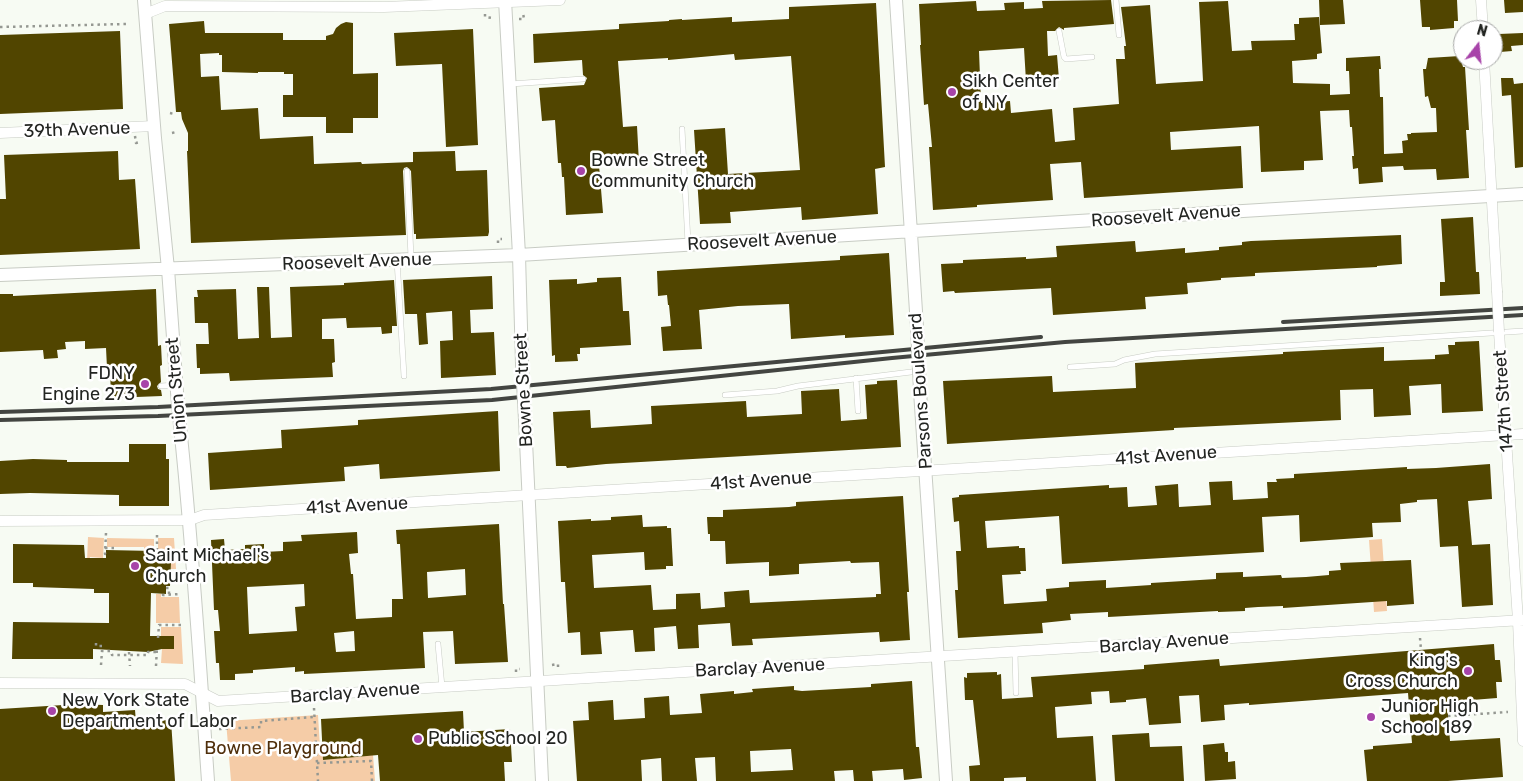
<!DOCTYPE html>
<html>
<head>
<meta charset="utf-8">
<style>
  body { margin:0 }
  #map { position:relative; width:1523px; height:781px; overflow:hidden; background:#f7fbf3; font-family:Rubik,sans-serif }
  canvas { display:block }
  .north { position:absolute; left:1453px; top:20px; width:50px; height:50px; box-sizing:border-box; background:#fff; border:1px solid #a7a8a7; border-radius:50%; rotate:16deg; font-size:14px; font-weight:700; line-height:20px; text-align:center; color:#232522 }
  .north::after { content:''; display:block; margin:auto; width:18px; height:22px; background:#a743a9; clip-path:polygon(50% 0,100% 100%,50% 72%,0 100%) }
</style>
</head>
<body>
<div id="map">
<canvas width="1523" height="781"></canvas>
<div class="north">N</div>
</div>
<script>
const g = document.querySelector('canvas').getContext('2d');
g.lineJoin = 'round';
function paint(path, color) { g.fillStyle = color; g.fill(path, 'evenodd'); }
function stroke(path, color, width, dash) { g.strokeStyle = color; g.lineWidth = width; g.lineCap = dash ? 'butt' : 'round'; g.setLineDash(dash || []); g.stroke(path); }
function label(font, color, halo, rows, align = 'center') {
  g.font = font + ' Rubik,sans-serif'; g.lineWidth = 5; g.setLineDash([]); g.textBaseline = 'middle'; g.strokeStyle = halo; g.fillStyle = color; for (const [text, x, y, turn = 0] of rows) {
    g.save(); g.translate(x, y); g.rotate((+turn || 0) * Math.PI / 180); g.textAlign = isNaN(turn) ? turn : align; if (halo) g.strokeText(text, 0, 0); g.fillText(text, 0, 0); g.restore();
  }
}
paint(new Path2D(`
  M88,537L104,538L103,558L90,557L89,563L87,562Z
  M107,538L154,539V551L144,550V547H107Z
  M158,538H174L176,569H171V559H158Z
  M1382,539L1387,611L1374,612L1369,540Z
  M156,594H161V597H179L180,623H156Z
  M161,627H181L183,664L161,663L162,649H174V637L161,636Z
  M318,715L320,747H323V760L373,755L375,781H231L226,721Z`), '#f5cca7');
paint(new Path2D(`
  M1111,0L1114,24L1064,28V30L1059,27L1055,31H1047L1048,56L1057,55L1059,79L1026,81L1024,48L979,51L981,103L1010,101L1011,113L1052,109L1055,142L1075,140L1073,108L1119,104L1116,59H1125L1124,46H1126L1121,7L1150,5L1156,84L1169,83L1203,81L1199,2L1228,1L1232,51L1252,50L1251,41L1295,40L1294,24H1299V18L1319,17L1322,53L1317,54V59L1292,61L1293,83L1330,84V95L1350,94L1349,71H1346V58L1380,56L1381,69H1379L1380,97H1383L1384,154L1403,153L1402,141L1408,140L1407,134H1411V133L1437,132L1436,108H1431L1428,96L1425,97L1423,69H1426L1428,58L1460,56L1463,67H1465L1469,130H1466L1469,178L1437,180L1436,169L1404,170L1403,166L1382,167L1383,182L1359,184L1358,168L1353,169L1352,156H1354L1352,127H1350L1349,110L1320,111L1323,160L1304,161V170L1261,172L1259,126L1170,132L1171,150L1241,146L1243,188L1084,198L1081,162L1050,164L1053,200L977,205V207L933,210L929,147H932L928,104L924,105L920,45H921L919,4L976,1L977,11L1005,10L1004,3L1024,2V9L1043,8L1042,1Z
  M1319,0H1343L1345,24L1320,25Z
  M1420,0H1457L1458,21H1454V28L1430,30V27H1422Z
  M1504,0H1523V12L1505,13Z
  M876,3L885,167L875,169L878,214L802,220L801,207L730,212L731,223L700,224L694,130L725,128L728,174L800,170L791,56L735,60L734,54L668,60V58L618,61L623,127L637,126L639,163L599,165L603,213L566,215L564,177H562L561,163H558L555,120L542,121L539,88L584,85L587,78L583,75L582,60L534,63L533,34L619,29V24L669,21V20L682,19V20L732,17V22L789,19V7Z
  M204,21L205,33H283V40H326V36L333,34L336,28L341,24L346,22L353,23V74L378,73V118H353V133H326V117H283V95H293V74H284V72H258V73L222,72V55H219V53L200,54L201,77L219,76L221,110L258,108L260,139L313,136L314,164L361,162L362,164L413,162V152L455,151L456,171L487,170L489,232L488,236L416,239V234H414L411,171L407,167L404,168L403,171L406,235L191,243L187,151H188V133L182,119L181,112H176L169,24Z
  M473,29L478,145L446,147L442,64L396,66L394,33Z
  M120,31L123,109L0,114V35Z
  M1523,33V45L1511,46L1512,51L1500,52L1499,34Z
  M1501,78H1513L1514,84L1523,83V167L1515,168L1511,95L1502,96Z
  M118,151L119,180L135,179L140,249L0,255V199H6L4,155Z
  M1473,217L1476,272H1479L1480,294L1440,296V282H1445L1441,219Z
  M1401,235L1402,264L1377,266V267L1255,273V276L1221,278V280L1187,283L1188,294L1145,297L1146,309L1053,315L1051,288L955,293L954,291L943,292L941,264L963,263V260L1026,257V259L1057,257L1056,246L1135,241L1136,252L1185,248V253L1219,250V247L1242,245V242L1251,241Z
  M889,253L894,335L845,338V335L791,339L789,304L738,306L699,310L702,349L663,351L661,327L671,326L669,305H668L667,295L658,296L657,271L840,260V256Z
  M492,276L493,309L470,310L471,333L494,332L496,375L441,378L440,341L453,340L452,311L426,313L428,344L419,345L417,314H405L403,280Z
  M621,277L623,311H629L631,345L580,348V354H577L578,361L555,362V355L552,356L549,280L577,279V284L597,282V278Z
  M394,280L397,326H392V333L382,334L381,327L347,328L346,318L322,319V339H334L335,362L332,363L333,377L230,381L229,373L200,374V368H197L196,344H209L208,323H195L194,297H198L197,290L236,289L238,339L259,338L257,287H269L271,338L292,337L290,287L344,285V283Z
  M156,289L158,346L161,345L162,365L160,366L161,382L157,386L158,389L161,390L162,396L111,398L110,368H107L106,348L85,349V341L65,342L66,349L57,350L58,358L44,359L43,350L0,352V294H13V296Z
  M1479,341L1483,411L1442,413L1441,384L1409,386L1411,415L1374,417L1373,389L1340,390L1341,420L1174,428V430L947,444L943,381L1052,376L1053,392L1136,388L1135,363L1283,354V352L1384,347V361L1435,359V355L1449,354L1448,345H1455V342Z
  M897,380L901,447L606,464L567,468L566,466H556L553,412L590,410L591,428L652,424L651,406L746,401L747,417L802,414L801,391L839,389L841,421L867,419L865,385L877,384V381Z
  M498,411L500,471L380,479L379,464L344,467L345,481L210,490L208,453L282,448L281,430L358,425V420L374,419Z
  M129,444H166V459H169V506H119V495L30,493L0,494V461L33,459L67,460V462H129Z
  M1490,464L1492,499L1468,501L1472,545L1490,544L1493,605L1462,607L1458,546L1440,547L1437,499L1417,500V502L1400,504L1401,522L1372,523L1373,537L1300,542L1299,515L1262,517L1264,552L1062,564L1059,516L985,521L987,548L1019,546V548H1025L1026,571H1020L1021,574L1002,575L1004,604L1047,601L1046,589L1069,587V582L1106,580V588L1151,585V583L1216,579V573L1243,572V577L1281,575L1282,578L1306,577L1329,575V571L1341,570L1340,563L1411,560L1414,604L1387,606V601L1283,608V606L1258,607L1245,608V611L1218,612V611L1108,617V612L1070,614L1071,620L1042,623L1043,633L958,638L955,590H958L956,551H961L959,521L954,522L952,498L959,497V495L1109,485V488L1127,487L1128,507L1157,505L1155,486L1178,484L1179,507L1211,505L1209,482L1232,481L1233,500L1268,498L1267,482H1277L1276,479L1294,478V474L1407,467V469L1436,468Z
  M903,496L909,592H907L910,640L880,642L879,632L752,639L753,645L732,646L730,623L698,625L699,648L678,649L676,626L654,628L655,651L635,652L633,630L600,632L602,654L581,655L580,632L568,633L565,582H561L558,521L591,519V521L611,520V517L642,515L643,527L667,526V528H671L673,566H666V569L645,570L644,552L592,555L594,588L651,585L653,610L676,609V594L700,593L701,609L725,607L724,592L749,590L750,603L876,597V594H881L879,562L851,563L850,561L799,564V574L769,576V562L726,564L725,541H710V534H708L707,517H723V510L789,507L796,506V502Z
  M499,524L503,604H504L508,662L455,664L453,631L423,632L425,668L304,674V671L295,672V667L253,670V673L235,674V680H220L219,663H216L214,631H220L218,610H214L211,540L224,539L225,550L245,549V545L264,544V552L283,551V542L302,541L301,535L357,532L358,553L349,554L351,574H353L356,619L392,617V599H403L400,544H397L396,530ZM465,569L466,595L428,598L427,572ZM304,584L305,606L295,607L297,631L249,634L247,587ZM354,631L355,651L336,652L334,633Z
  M13,544L84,545L85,558H106V550L154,551V559H162V563H171L170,586H166V594L151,593L150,636H174V649H162L148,652L93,649V659H12L13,622L109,623V593H94V589L33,587V583H13Z
  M1494,644L1495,660H1500L1502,682H1496L1497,698L1447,702L1450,741L1500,738L1503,777L1448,781H1367L1364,750L1373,749V746L1412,743L1408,693L1249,705V703L1224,705L1225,720L1201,722L1199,695L1179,696L1181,723L1149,725L1146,698L1126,700V702L1110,703L1109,691L1091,692L1092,704L1055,707L1057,738L1093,736L1096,781H1026V777L1004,778V781H970L969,766L980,765L973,700H965L964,677L967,678V673L997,672V675L1001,674L1002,699L1033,697L1031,677L1144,669V665L1181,662L1219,659L1220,666Z
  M912,681L916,747H919L922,778L904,780L903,769L872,771L873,781H854L853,770L834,771L835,781H716L715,757L695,758L697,781H662L661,758L641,760L642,781H577L573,721L589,720L588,702L613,700L614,720L645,718L644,698L669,696L670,715L702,713L700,694L734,691V694L753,692L752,689L794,686V690L802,691L871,687V684ZM791,749L793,770L751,772L750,751Z
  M79,704L103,705V712L135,710L136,722L171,720L175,781H0V709Z
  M463,711L464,732L510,729L512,762H504L505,781H380L378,755L323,760L321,719Z
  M1149,733L1150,747L1182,746L1184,781H1115L1112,735Z
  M1224,743L1225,752H1228V762L1235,761L1236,779L1205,781L1203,745Z`), '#514500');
const service = new Path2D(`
  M1116,0L1119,35
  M1059,31L1064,57L1066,59L1092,57
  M510,84L583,79
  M682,129L688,243
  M407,171L411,257
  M397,260L404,376
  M1070,367L1115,364L1124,360L1155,354L1523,331
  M856,378L858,411
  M161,386L176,385
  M725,395L777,391L798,386L919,371
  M438,644L442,687
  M1015,652L1016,693`);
const minor = new Path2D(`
  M1481,0L1483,30
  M145,14L165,6L384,7L560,0
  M1484,60L1497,291
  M0,133L154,126
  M1499,332L1518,621L1523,741
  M0,521L190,520L204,515L1523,434
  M0,683L185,684L218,701L1523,620`);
const tertiary = new Path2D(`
  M144,0L155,138L168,269L177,392
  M505,0L519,255L522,364
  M896,0L917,327
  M0,275L519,255L1523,194
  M920,391L946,781
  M525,420L542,781
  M181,436C193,551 200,666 208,781`);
stroke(service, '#c8ccc4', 6);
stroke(minor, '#c8ccc4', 11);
stroke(tertiary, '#c8ccc4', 14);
stroke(new Path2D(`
  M485,14V17L492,18
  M519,19H524L523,13
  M0,27L126,24
  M170,113L174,114
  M172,133L176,132
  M135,136L136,143L140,142
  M498,243V239H502
  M106,533L105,554H106
  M105,548H116V550
  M154,554H157V535
  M166,588H169V595
  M163,594V595L181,594
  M158,638L159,625H183
  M1420,638L1421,650
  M96,643V646H102V651H111L112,655H148V652H157
  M129,652L130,666
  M101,665L102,651
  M552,665L558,664V669
  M156,666L157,647
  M516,672V669H520
  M314,708L318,781
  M1448,716L1508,712
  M219,729L261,727V721L314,717
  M317,763L371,761L372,781`), '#959892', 2.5, [2.5, 4]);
stroke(service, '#fff', 5);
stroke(minor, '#fff', 10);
stroke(tertiary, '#fff', 12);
stroke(new Path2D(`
  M1283,322L1523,308
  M0,412L158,407L491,389L1041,337
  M0,420L158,416L492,400L892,358L1065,342L1523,315`), '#434541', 4);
const minorBridge = new Path2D(`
  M1497,291L1499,332`);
const tertiaryBridge = new Path2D(`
  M917,327L920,391
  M522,364L525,420
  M177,392L181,436`);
stroke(minorBridge, '#c8ccc4', 11, []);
stroke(tertiaryBridge, '#c8ccc4', 14, []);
stroke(minorBridge, '#fff', 10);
stroke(tertiaryBridge, '#fff', 12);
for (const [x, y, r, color] of [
  [952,92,5,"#a743a9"],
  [581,171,5,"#a743a9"],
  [145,384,5,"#a743a9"],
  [135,566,5,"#a743a9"],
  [1468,671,5,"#a743a9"],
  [52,711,5,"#a743a9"],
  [1371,717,5,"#a743a9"],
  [418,739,5,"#a743a9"]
]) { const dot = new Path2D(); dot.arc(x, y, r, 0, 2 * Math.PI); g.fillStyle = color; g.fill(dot); stroke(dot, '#fff', 2); }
label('18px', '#232522', '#fff', [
  ["Sikh Center",962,82],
  ["of NY",962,103],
  ["Bowne Street",591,161],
  ["Community Church",591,182],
  ["FDNY",135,374,"right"],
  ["Engine 273",135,395,"right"],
  ["Saint Michael's",145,556],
  ["Church",145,577],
  ["King's",1458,661,"right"],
  ["Cross Church",1458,682,"right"],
  ["New York State",62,701],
  ["Department of Labor",62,722],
  ["Junior High",1381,707],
  ["School 189",1381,728],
  ["Public School 20",428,739]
], 'left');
label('18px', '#232522', '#fff', [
  ["39th Avenue",77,130,-2],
  ["Roosevelt Avenue",1166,216,-4],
  ["Roosevelt Avenue",762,241,-3],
  ["Roosevelt Avenue",357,262,-2],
  ["Union Street",177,390,-95],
  ["Bowne Street",524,390,-93],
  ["Parsons Boulevard",921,391,-94],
  ["147th Street",1504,401,-94],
  ["41st Avenue",1166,456,-4],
  ["41st Avenue",761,481,-4],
  ["41st Avenue",357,506,-3],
  ["Barclay Avenue",1164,643,-4],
  ["Barclay Avenue",760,668,-3],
  ["Barclay Avenue",355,693,-4]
]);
label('18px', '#4f2f0b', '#fff', [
  ["Bowne Playground",283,749]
]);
</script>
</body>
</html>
